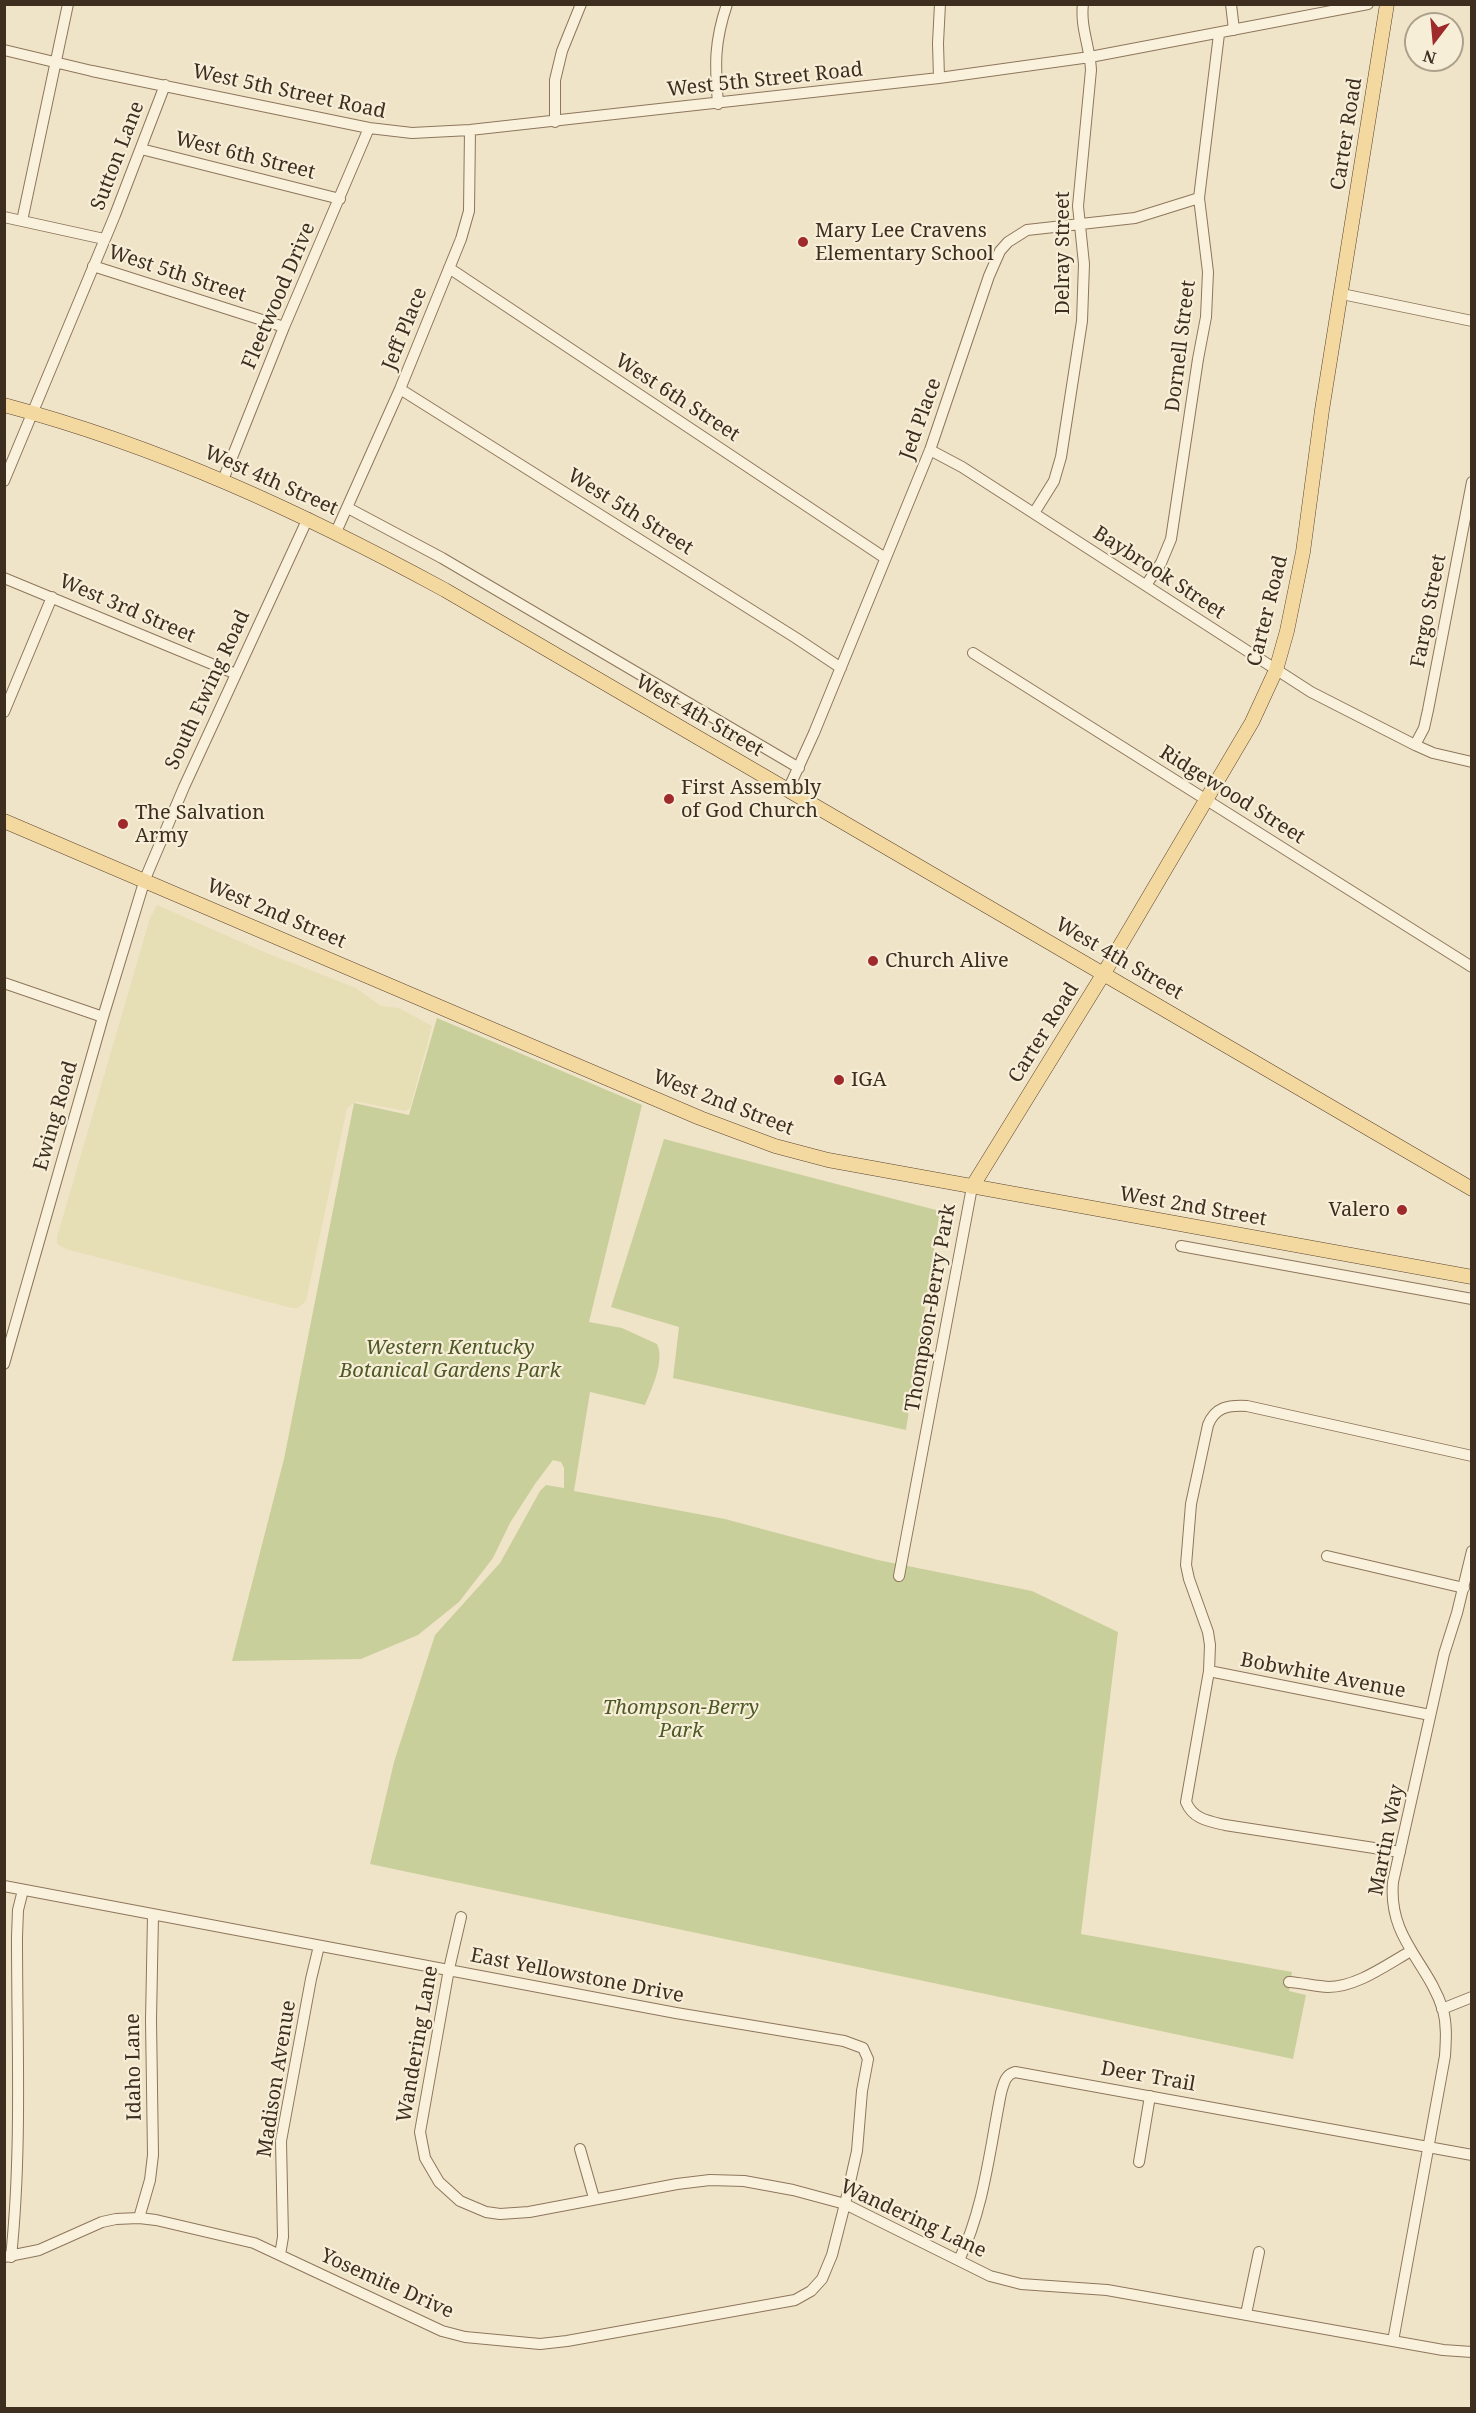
<!DOCTYPE html>
<html>
<head>
<meta charset="utf-8">
<style>
  body { margin:0 }
  #map { position:relative; width:1476px; height:2413px; overflow:hidden; background:#f0e4c8; font-family:"Noto Serif",serif }
  canvas { display:block }
  .frame { position:absolute; inset:0; border:6px solid #3d2e20; pointer-events:none }
  .north { position:absolute; left:1404px; top:12px; width:60px; height:60px; box-sizing:border-box; background:#f7eed8; border:2px solid #ada18e; border-radius:50%; rotate:196deg; font-size:16px; font-weight:700; line-height:24px; text-align:center; color:#3d2e20 }
  .north::after { content:''; display:block; margin:auto; width:21px; height:27px; background:#9e2a2b; clip-path:polygon(50% 0,100% 100%,50% 72%,0 100%) }
</style>
</head>
<body>
<div id="map">
<canvas width="1476" height="2413"></canvas>
<div class="frame"></div>
<div class="north">N</div>
</div>
<script>
const g = document.querySelector('canvas').getContext('2d');
g.lineJoin = 'round';
function paint(path, color) { g.fillStyle = color; g.fill(path, 'evenodd'); }
function stroke(path, color, width, dash) { g.strokeStyle = color; g.lineWidth = width; g.lineCap = dash ? 'butt' : 'round'; g.setLineDash(dash || []); g.stroke(path); }
function label(font, color, halo, rows, align = 'center') {
  g.font = font + ' "Noto Serif",serif'; g.lineWidth = 4.5; g.setLineDash([]); g.textBaseline = 'middle'; g.strokeStyle = halo; g.fillStyle = color; for (const [text, x, y, turn = 0] of rows) {
    g.save(); g.translate(x, y); g.rotate((+turn || 0) * Math.PI / 180); g.textAlign = isNaN(turn) ? turn : align; if (halo) g.strokeText(text, 0, 0); g.fillText(text, 0, 0); g.restore();
  }
}
paint(new Path2D(`
  M157,905L264,952L356,988L381,1006L399,1008L432,1026L410,1108L405,1111L359,1102H355L347,1108L306,1301L298,1308H292L66,1249L57,1244V1237L150,918Z`), '#e6deb5');
paint(new Path2D(`
  M437,1018L642,1105L589,1322L622,1328L657,1344C665,1361 652,1388 645,1405L590,1392L574,1491L725,1519L878,1560L1032,1591L1118,1632L1081,1934L1292,1972L1289,1991L1306,1995L1293,2059L370,1864L394,1762L435,1635L500,1563L540,1491L546,1485L564,1488V1468L561,1462L553,1460L535,1484L510,1523L493,1558L459,1602L418,1635L361,1659L232,1661L284,1459L354,1103L409,1115Z
  M664,1139L940,1211L906,1430L673,1378L679,1327L611,1307Z`), '#c9cf9b');
const minor = new Path2D(`
  M1231,4L1234,30
  M4,50L92,71L369,128L412,133L470,130L939,78L1090,57L1368,4
  M939,78L938,43L940,4
  M718,104C715,64 714,43 727,4
  M555,122V80L562,51L581,4
  M141,149L340,199
  M4,217L104,239
  M22,221L68,4
  M93,266L284,327
  M449,268L885,558
  M1342,294L1472,321
  M400,389L796,638L841,668
  M930,450L962,467L1311,692L1415,745L1433,753L1472,762
  M223,480L284,327L369,128
  M4,481L115,215L165,85
  M348,508L442,558L799,768
  M1034,513L1054,481L1061,457L1082,321L1084,264L1078,206L1091,70C1090,47 1080,27 1083,4
  M336,532L400,389L461,239L469,211L470,130
  M4,578L236,674
  M1146,585L1161,563L1171,539L1198,359L1206,317L1208,272L1199,198L1219,34
  M973,653L1472,967
  M4,712L52,597
  M1415,745L1424,728L1428,710L1472,482
  M788,790L814,733L930,450L989,276L1000,251L1008,242L1027,230L1135,218L1199,198
  M4,983L103,1017
  M1181,1246L1472,1299
  M4,1364L103,1017L145,879L184,787L308,518
  M1327,1556L1464,1588
  M899,1576L972,1187
  M1209,1671L1430,1715
  M1400,1852L1225,1825C1208,1821 1193,1819 1186,1802L1209,1671L1210,1645L1208,1632L1189,1579L1186,1565L1191,1504L1208,1425C1215,1407 1228,1405 1247,1406L1472,1456
  M4,1886L676,2013L844,2041L863,2048L868,2059L862,2091L857,2151L845,2204L832,2255L822,2279L811,2291L795,2300L567,2341L540,2344L465,2337L442,2331L254,2243L156,2220L139,2218L116,2219L102,2222L39,2250L4,2257
  M461,1917L449,1969L420,2132L425,2158L439,2182L460,2201L486,2212L500,2214L529,2212L677,2184L710,2180L744,2181L793,2190L845,2204L990,2276L1021,2284L1107,2290L1443,2350L1472,2352
  M1289,1982C1302,1983 1315,1986 1328,1987C1357,1987 1386,1965 1411,1951
  M1442,2009L1472,1997
  M580,2149L594,2198
  M1139,2162L1150,2096
  M139,2218L150,2180L153,2155L151,2020L153,1915
  M280,2255L283,2237L281,2141L311,1979L319,1946
  M11,2257C22,2151 17,2044 17,1937L18,1910L23,1890
  M959,2260C984,2209 990,2148 1001,2093C1004,2083 1005,2075 1015,2072L1472,2155
  M1246,2314L1259,2252
  M1393,2341L1445,2056C1446,2040 1447,2025 1443,2010C1428,1962 1388,1939 1393,1882L1444,1654L1457,1613L1472,1551`);
const major = new Path2D(`
  M4,405C162,447 303,513 445,590L1472,1189
  M4,821L700,1118L775,1146L828,1160L1472,1277
  M972,1187L1104,973L1252,722L1276,670L1287,631L1303,552L1322,410L1387,4`);
stroke(minor, '#8d765c', 12);
stroke(major, '#5b4430', 15);
stroke(minor, '#faf1dc', 10);
stroke(major, '#f3d9a0', 14);
for (const [x, y, r, color] of [
  [803,242,6,"#9e2a2b"],
  [669,799,6,"#9e2a2b"],
  [123,824,6,"#9e2a2b"],
  [873,961,6,"#9e2a2b"],
  [839,1080,6,"#9e2a2b"],
  [1402,1210,6,"#9e2a2b"]
]) { const dot = new Path2D(); dot.arc(x, y, r, 0, 2 * Math.PI); g.fillStyle = color; g.fill(dot); stroke(dot, '#f7eed8', 2); }
label('20px', '#3d2e20', '#f7eed8', [
  ["West 5th Street Road",765,80,-6],
  ["West 5th Street Road",289,92,12],
  ["Carter Road",1347,134,-81],
  ["Sutton Lane",118,156,-69],
  ["West 6th Street",245,156,14],
  ["Delray Street",1063,253,-90],
  ["West 5th Street",177,274,18],
  ["Fleetwood Drive",279,296,-67],
  ["Jeff Place",405,329,-68],
  ["Dornell Street",1181,346,-83],
  ["West 6th Street",677,398,33],
  ["Jed Place",921,419,-70],
  ["West 4th Street",271,481,24],
  ["West 5th Street",630,512,32],
  ["Baybrook Street",1159,573,33],
  ["West 3rd Street",127,609,23],
  ["Carter Road",1268,611,-76],
  ["Fargo Street",1429,611,-79],
  ["South Ewing Road",208,690,-65],
  ["West 4th Street",699,716,30],
  ["Ridgewood Street",1232,795,32],
  ["West 2nd Street",276,914,23],
  ["West 4th Street",1119,959,30],
  ["Carter Road",1044,1033,-58],
  ["West 2nd Street",723,1103,21],
  ["Ewing Road",56,1116,-74],
  ["West 2nd Street",1193,1207,10],
  ["Thompson-Berry Park",931,1308,-80],
  ["Bobwhite Avenue",1323,1676,11],
  ["Martin Way",1387,1840,-79],
  ["East Yellowstone Drive",577,1976,11],
  ["Wandering Lane",418,2044,-80],
  ["Idaho Lane",134,2067,-91],
  ["Deer Trail",1148,2077,10],
  ["Madison Avenue",277,2079,-81],
  ["Wandering Lane",913,2219,25],
  ["Yosemite Drive",387,2284,24]
]);
label('20px', '#3d2e20', '#f7eed8', [
  ["Mary Lee Cravens",815,231],
  ["Elementary School",815,254],
  ["First Assembly",681,788],
  ["of God Church",681,811],
  ["The Salvation",135,813],
  ["Army",135,836],
  ["Church Alive",885,961],
  ["IGA",851,1080],
  ["Valero",1390,1210,"right"]
], 'left');
label('italic 20px', '#4d5a26', '#f7eed8', [
  ["Western Kentucky",450,1348],
  ["Botanical Gardens Park",450,1371],
  ["Thompson-Berry",681,1708],
  ["Park",681,1731]
]);
</script>
</body>
</html>
